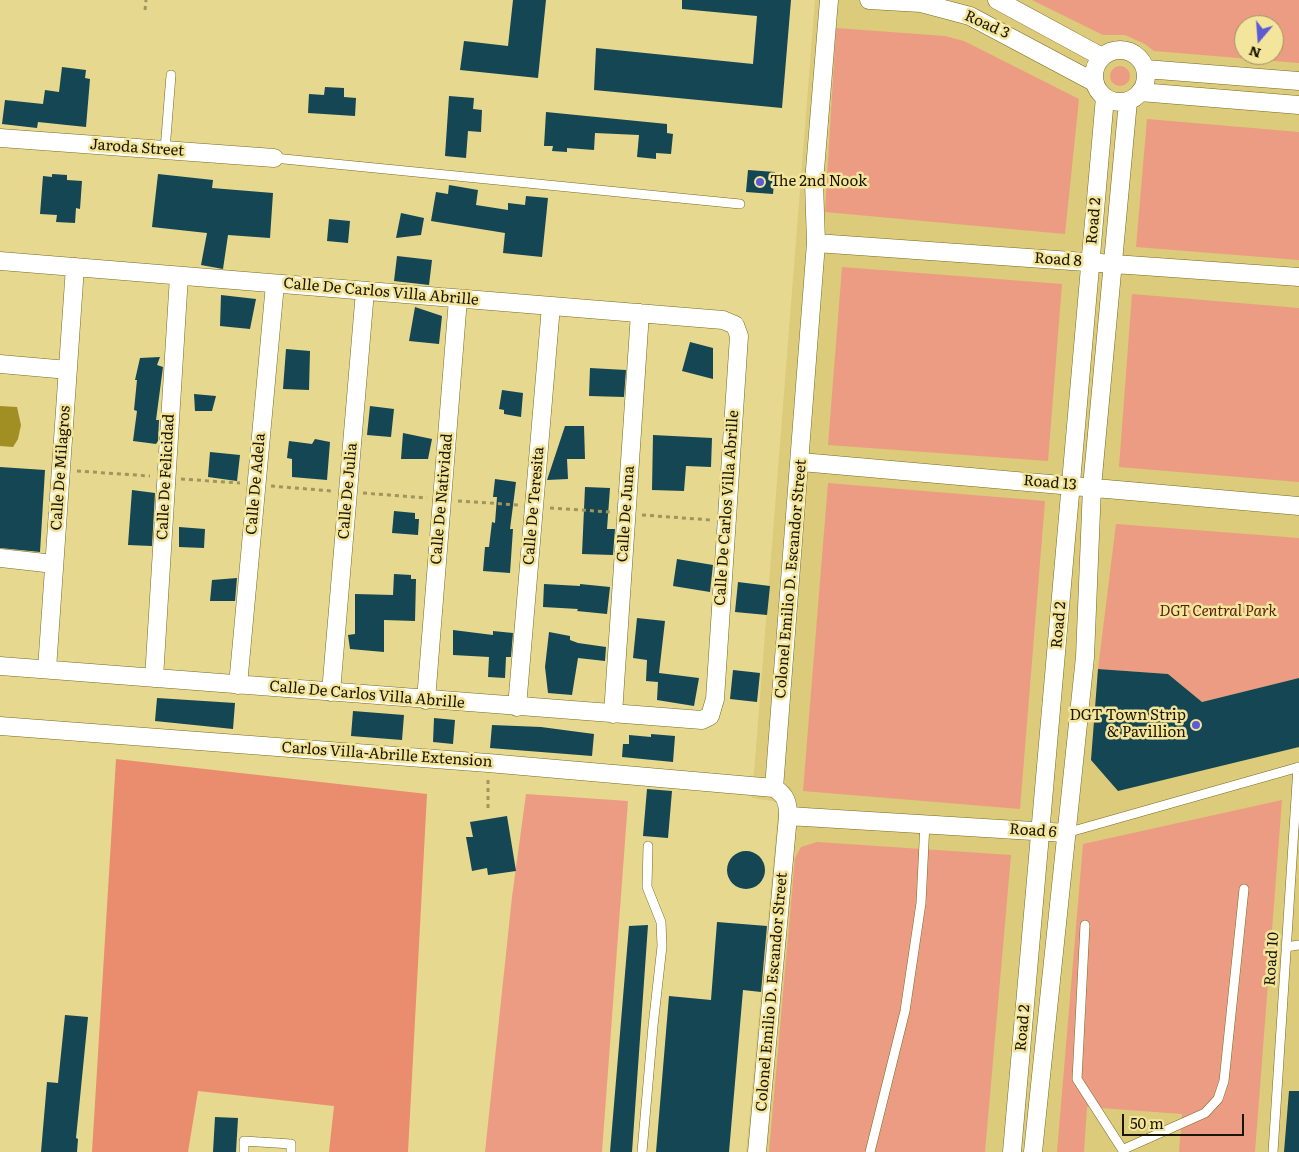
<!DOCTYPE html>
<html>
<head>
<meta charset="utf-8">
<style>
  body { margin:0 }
  #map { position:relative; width:1299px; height:1152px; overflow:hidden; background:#e6d88f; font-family:Literata,serif }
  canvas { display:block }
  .north { position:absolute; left:1234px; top:15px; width:50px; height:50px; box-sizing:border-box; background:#f3e59c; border:1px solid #9d925e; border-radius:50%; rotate:198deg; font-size:14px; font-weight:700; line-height:20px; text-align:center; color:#1b1600 }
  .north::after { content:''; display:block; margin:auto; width:18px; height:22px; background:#5c5bd3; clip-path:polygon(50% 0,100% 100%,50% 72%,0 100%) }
  .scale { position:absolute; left:1122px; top:1114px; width:122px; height:22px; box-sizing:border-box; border:2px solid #1b1600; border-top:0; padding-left:6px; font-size:15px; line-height:18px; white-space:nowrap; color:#1b1600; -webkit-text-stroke:4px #f3e59c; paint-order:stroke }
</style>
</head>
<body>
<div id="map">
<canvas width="1299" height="1152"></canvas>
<div class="north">N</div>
<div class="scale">50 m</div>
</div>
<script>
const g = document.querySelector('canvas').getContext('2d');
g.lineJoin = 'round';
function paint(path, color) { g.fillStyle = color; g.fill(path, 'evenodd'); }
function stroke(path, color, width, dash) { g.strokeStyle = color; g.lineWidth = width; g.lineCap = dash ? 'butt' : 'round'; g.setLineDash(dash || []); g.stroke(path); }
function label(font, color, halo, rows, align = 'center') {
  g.font = font + ' Literata,serif'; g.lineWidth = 5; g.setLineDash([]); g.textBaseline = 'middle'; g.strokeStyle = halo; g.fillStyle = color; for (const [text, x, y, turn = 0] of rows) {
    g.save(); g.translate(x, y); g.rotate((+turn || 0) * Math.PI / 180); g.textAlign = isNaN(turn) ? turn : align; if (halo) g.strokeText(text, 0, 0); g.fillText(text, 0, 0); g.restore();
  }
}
paint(new Path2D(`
  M815,0H1299V1152H746L779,802L752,798ZM1244,25H1274V55H1244Z`), '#dbcb7a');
paint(new Path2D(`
  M1032,0H1299V63L1154,51L1145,44L1125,35H1103ZM1244,25H1274V55H1244Z
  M836,28L945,36L964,41L1079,99L1065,234L825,212Z
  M1110 76a10 10 0 1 1 20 0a10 10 0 1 1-20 0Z
  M1147,119L1299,132V260L1136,247Z
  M842,267L1062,284L1048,461L828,445Z
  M1132,294L1299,308V482L1119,467Z
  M828,483L1045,501L1020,809L803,791Z
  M1116,524L1299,538V678L1202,702L1168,674L1098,669Z
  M526,794L628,801L602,1152H485L512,897Z
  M1282,800L1255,1152H1179L1182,1114L1087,1107L1084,1152H1057L1083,844Z
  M817,842L1011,855L985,1152H769L795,858L801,847Z`), '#ec9c82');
paint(new Path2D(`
  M116,759L427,794L408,1152H329L334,1106L198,1091L188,1152H92Z`), '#ea8c6e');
paint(new Path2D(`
  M0,406L17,407L21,425L18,439L13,447L0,446Z`), '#a18f24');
paint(new Path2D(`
  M513,0H546L538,78L460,70L464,41L508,46Z
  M682,0H791L782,108L594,90L596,48L753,64L757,16L682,9Z
  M62,67L86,70L85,78L90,79L86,127L38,122L37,128L2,124L5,100L43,104L45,90L59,92Z
  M325,87L344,88V97L356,98L355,116L308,113L309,94L324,95Z
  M449,96L474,98L473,109L482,110L481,132L468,131L466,158L445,156Z
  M546,112L667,124V133L673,134L671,154L656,153V159L637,157L639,135L595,133L594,150L567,148V152L552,151L553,146H544Z
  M748,170L775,172L773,194L746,192Z
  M52,174L67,175V180L82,181L80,209L76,208L75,223L56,222L57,215L40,214L43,176L52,177Z
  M158,174L213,180L212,188L273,193L270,238L228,235L223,269L201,265L207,233L152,227Z
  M449,185L478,190L476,205L508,210V203L525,205L526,196L548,198L542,257L503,253L505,233L431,221L436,192L448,194Z
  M401,213L424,218L421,235L396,238Z
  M329,219L350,221L348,243L327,241Z
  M397,256L432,260L429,285L394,281Z
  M221,295L256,299L250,329L220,326Z
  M415,307L442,316L439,344L409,341Z
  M690,342L713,348V379L682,371Z
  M286,349L310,351L309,390L283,389Z
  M160,357L157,365L163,367L156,420H159L158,441L156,444L133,441L137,411L134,410L137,380H135L140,358Z
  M590,368L626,370L624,397L589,396Z
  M502,390L523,393L521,417L504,414V410L499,409Z
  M194,394L216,396L212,411H195Z
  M370,406L394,409L391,437L367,435Z
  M565,426H584L585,459H567L568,479L547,480Z
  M403,433L432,439L428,459H401Z
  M653,435L712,438L711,467L686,466L684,491L652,490Z
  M315,439L330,442L327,480L292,477V459L287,458L289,441L312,444Z
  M210,452L240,455L237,481L208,477Z
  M0,467L45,470L40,552L0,548Z
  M495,479L516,482L510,529H513L510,573L483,571L485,547H489L492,522L495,523L497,497H493Z
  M585,487L610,488L607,529H615L613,555L582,554Z
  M132,490L155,493L152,546L128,545Z
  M394,511L415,513V519H419L418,535L392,533Z
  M179,527L205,529L204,548L179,547Z
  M677,559L713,565L710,592L673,586Z
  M394,574L411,575V579H416L415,621L384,620V652L350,649L348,635L355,634V594L393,595Z
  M237,578L235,601H210L212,580Z
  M738,582L770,586L767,615L735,612Z
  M544,584L580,586V584L610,587L607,614L577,611L578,609L543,607Z
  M637,618L665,621L659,673L699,678L694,706L657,700L658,682L646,681L647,660L633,658Z
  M453,630L493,635V631L513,633L511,657H506L505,678L488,677L489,657L453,655Z
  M549,632L570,636V640L578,643L606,647L605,661L578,658L572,695L548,693L545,667Z
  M1098,669L1168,674L1202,702L1299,678V747L1118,791L1091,760Z
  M733,670L760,673L757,702L730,699Z
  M157,698L235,703L233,729L155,721Z
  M353,711L404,715L402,740L351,736Z
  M434,718L455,720L453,744L433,742Z
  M492,725L541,727L594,734L592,756L490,748Z
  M651,734L675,736L673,762L622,757L623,744H629V735L651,737Z
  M647,789L672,791L668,838L643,836Z
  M507,816L516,871L488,875L487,868L472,871L466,837H473L470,822Z
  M727 870a19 19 0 1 1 38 0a19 19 0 1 1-38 0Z
  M717,922L767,926L761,992L743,990L729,1152H656L669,996L711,1000Z
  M648,925L632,1152H610L629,926Z
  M65,1015L88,1017L76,1138L78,1139L77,1152H41L47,1082L58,1083Z
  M1289,1091H1299V1152H1284Z
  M215,1117L238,1118L236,1152H213Z`), '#144653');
const service = new Path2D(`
  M165,150L171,75
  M274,158L740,204
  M1066,833L1299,767
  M1085,925L1077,1079L1124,1152
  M1286,947L1299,945
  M1124,1149L1205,1113L1218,1099L1224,1081L1244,889
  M244,1152V1141L291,1144V1152
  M642,1152L653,1026L662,946L661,922L647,887L648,846
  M870,1152L905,1011L921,903L925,823
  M1273,1152L1298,767`);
const minor = new Path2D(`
  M869,0L921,3L970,16L1094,82
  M997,0L1102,57
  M1094 76a26 26 0 1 1 52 0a26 26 0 1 1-52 0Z
  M1145,69L1299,81
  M1140,92L1299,105
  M0,138L274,158
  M816,243L1299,277
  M0,261L723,320L735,325L739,336L715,699L710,716L702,720L0,666
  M0,364L68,370
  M801,462L1299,506
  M0,558L54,564
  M47,669L75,267
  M154,678L179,276
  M238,685L275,284
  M331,692L365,291
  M426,700L458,299
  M517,707L551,306
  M613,714L640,313
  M0,726L488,763L774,788C786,795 788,803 788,816L757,1152
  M774,788L816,243L814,182L829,0
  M788,816L1066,833
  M1012,1152L1105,97
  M1033,1152L1085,657L1092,487L1128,101`);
stroke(service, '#786a20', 10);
stroke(minor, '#786a20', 19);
stroke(new Path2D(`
  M145,10L146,0
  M77,471L150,476
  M181,479L240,483
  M271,486L332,491
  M363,493L427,498
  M458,501L519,505
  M550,508L611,512
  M642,515L711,520
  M488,808V779`), '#a0955e', 3, [4, 4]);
stroke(service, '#fff', 9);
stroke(minor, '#fff', 18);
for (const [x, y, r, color] of [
  [760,182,5,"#5c5bd3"],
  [1196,725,5,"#5c5bd3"]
]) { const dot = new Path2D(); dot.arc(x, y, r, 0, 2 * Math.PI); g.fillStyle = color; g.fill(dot); stroke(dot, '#f3e59c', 2); }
label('15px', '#1b1600', '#f3e59c', [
  ["Road 3",987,25,24],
  ["Jaroda Street",137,148,4],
  ["Road 2",1094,221,-85],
  ["Road 8",1058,260,4],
  ["Calle De Carlos Villa Abrille",381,292,5],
  ["Calle De Milagros",61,468,-86],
  ["Calle De Felicidad",166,477,-87],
  ["Road 13",1050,483,5],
  ["Calle De Adela",256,484,-85],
  ["Calle De Julia",348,491,-85],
  ["Calle De Natividad",442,499,-85],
  ["Calle De Teresita",534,506,-85],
  ["Calle De Carlos Villa Abrille",727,508,-86],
  ["Calle De Juna",626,514,-86],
  ["Colonel Emilio D. Escandor Street",791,579,-85],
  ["Road 2",1059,625,-85],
  ["Calle De Carlos Villa Abrille",367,695,5],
  ["Carlos Villa-Abrille Extension",387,755,4],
  ["Road 6",1033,831,4],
  ["Road 10",1272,959,-86],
  ["Colonel Emilio D. Escandor Street",772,992,-85],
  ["Road 2",1023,1028,-85]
]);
label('15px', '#1b1600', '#f3e59c', [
  ["The 2nd Nook",770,182],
  ["DGT Town Strip",1186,716,"right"],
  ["& Pavillion",1186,733,"right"]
], 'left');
label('italic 15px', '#561c07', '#f3e59c', [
  ["DGT Central Park",1218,612]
]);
</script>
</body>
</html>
